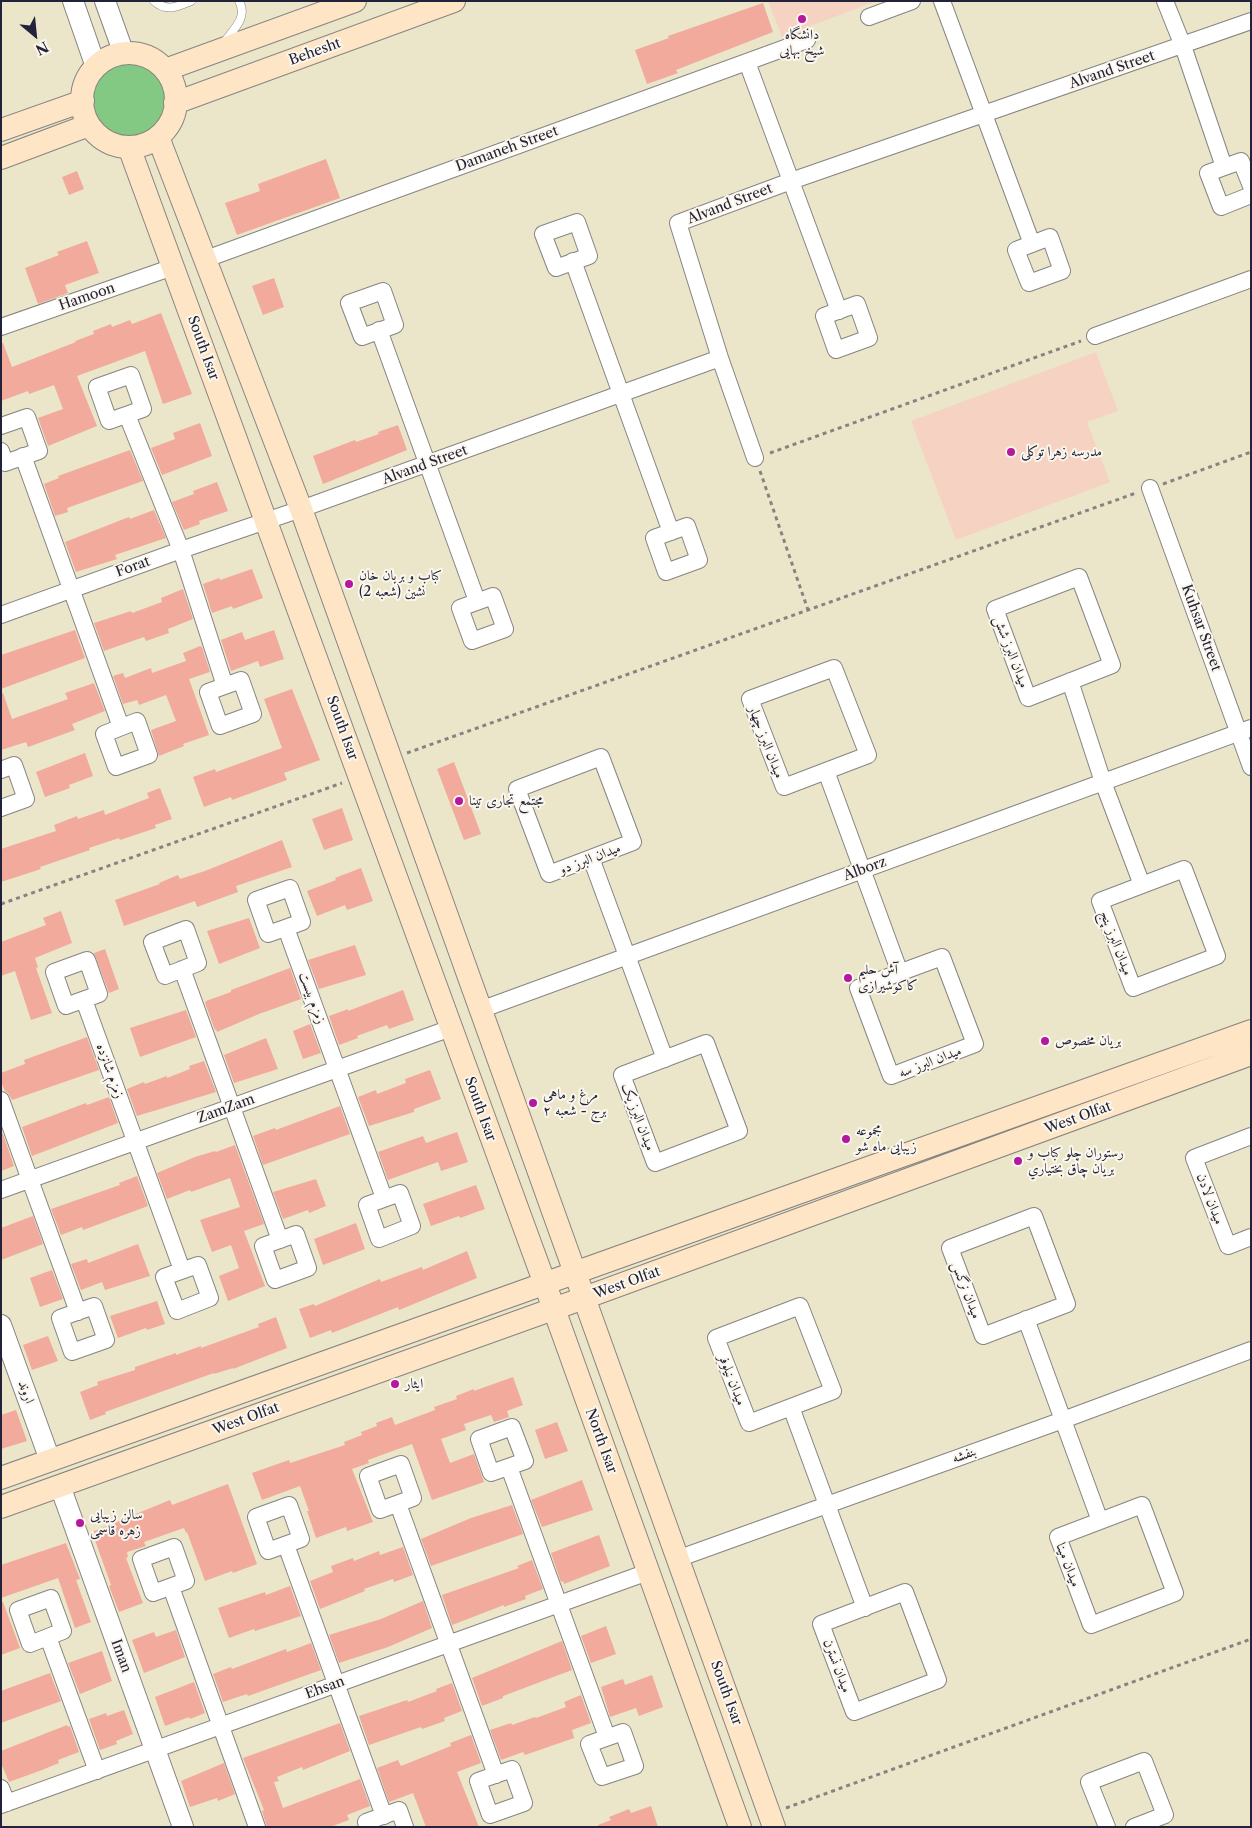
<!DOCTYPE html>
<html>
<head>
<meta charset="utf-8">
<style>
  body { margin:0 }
  #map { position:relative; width:1252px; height:1828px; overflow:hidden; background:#ebe6c9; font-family:"Libre Caslon Text",serif }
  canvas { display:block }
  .frame { position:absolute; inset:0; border:2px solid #22223b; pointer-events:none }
  .north { position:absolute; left:10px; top:10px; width:50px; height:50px; -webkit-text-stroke:4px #fbf7ec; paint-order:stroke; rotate:152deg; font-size:14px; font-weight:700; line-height:20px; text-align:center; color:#22223b }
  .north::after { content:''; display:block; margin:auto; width:18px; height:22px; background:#22223b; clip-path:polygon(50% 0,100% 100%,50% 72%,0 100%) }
</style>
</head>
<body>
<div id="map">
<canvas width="1252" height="1828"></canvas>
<div class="frame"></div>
<div class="north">N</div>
</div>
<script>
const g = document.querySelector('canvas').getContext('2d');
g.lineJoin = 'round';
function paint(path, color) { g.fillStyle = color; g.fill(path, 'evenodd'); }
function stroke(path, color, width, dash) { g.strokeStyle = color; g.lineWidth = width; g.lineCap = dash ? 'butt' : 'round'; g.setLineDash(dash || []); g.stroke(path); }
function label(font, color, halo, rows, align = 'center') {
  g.font = font + ' "Libre Caslon Text",Amiri,serif'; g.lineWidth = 4; g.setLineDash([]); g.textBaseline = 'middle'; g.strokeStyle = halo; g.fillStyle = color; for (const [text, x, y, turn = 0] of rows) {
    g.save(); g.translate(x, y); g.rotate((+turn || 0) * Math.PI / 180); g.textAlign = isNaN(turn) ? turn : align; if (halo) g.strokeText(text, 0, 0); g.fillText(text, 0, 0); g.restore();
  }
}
paint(new Path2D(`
  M768,1H876L782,37Z
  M1096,352L1118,411L1087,422L1110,482L956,540L911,421Z`), '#f5d2c2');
paint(new Path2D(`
  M92 99a37 37 0 1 1 74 0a37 37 0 1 1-74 0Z`), '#83c883');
paint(new Path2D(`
  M763,3L773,32L676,70L678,73L647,84L635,50L669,38L668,36Z
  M326,159L340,198L237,235L225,203L260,191L258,184Z
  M77,171L84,189L69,195L62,177Z
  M87,241L99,273L65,285L68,293L38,304L25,268L59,255L57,252Z
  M274,278L284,307L263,315L252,286Z
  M161,313L192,394L163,404L145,351L126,358L77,376L97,426L48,446L38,418L63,409L54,385L29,394L28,391L1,401V343H3L12,367L76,342L75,341L94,334L93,331L111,324L112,327L130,320L132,324Z
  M200,423L212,456L162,475L151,448L175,439L173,433Z
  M398,425L407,450L323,484L313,456L355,440L356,442L379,434L378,432Z
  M130,450L143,481L67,508L68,512L55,516L44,484L59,478L58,476Z
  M217,482L228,511L199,521L200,524L184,530L172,502L194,494L193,491Z
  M154,510L166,538L115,555L117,559L76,572L65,542L129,517L130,519Z
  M252,569L263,598L233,609L232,606L212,613L203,584L219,578L220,580Z
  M183,589L193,619L168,629L169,633L146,641L144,637L104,651L94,623L131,611L132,613L162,602L161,598Z
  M75,630L85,658L1,689V655Z
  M274,630L284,659L260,667L258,661L231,671L221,640L242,632L245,640Z
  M200,646L202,647L210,672L189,679L209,735L183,744L184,746L159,756L151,730L176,721L166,695L139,705L137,700L123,704L113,676L123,673L125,678L151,668L152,673L186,661L183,653Z
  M94,683L105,711L72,724L75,730L28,747L26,742L1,750V694L3,693L12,719L68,699L65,693Z
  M292,689L320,760L284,773L287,780L232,800L231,797L204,807L193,777L215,769L216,772L282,748L264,699Z
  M85,753L93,776L69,785L70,788L45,797L36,772Z
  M454,762L481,834L464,840L437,769Z
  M160,788L172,819L155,825L156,828L120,840L119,838L89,848L90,850L40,867L41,869L1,882V849L56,831L54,825L77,816L78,819L104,810L105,815L128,806L149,798L147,793Z
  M342,808L353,840L324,850L312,819Z
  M282,840L292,867L236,886L238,892L197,907L195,901L124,926L115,900L160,884L159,883L178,875L180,879L205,871Z
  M361,868L373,901L347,910L345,905L317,916L307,891L336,880L335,878Z
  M61,911L72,943L35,958L38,967L36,968L52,1013L31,1020L15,971L1,976V942L46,925L43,918Z
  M249,918L260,948L219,964L207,931Z
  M355,945L366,975L319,989L308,960Z
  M105,949L119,989L109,993L94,953Z
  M290,968L301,999L259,1014L217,1032L216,1029L215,1030L205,1003L206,1001L231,992V990Z
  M403,990L414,1020L389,1029L387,1025L357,1036L358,1038L339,1045L329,1016L348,1009V1011Z
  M186,1010L196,1037L140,1057L130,1028Z
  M310,1024L321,1053L303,1059L293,1031Z
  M87,1037L99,1070L12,1100L8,1093L5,1091L1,1082V1073L25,1064L24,1060Z
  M266,1038L278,1069L234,1083L224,1055Z
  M204,1061L216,1092L137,1116L127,1089L144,1082L145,1084L167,1076V1078L190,1069L189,1066Z
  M430,1070L441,1099L414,1109V1112L369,1126L358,1097L376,1090L377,1094L406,1083L405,1079Z
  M109,1097L118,1123L32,1156L22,1127L86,1103L87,1105Z
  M340,1106L350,1134L263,1165L253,1136L275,1128L276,1130Z
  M457,1132L468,1162L441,1171L438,1162L388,1180L378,1152L423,1136L426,1143Z
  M1,1134H3L14,1166L1,1171Z
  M235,1145L264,1224L244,1231L265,1286L228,1301L219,1276L239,1268L231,1245L212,1252L200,1220L240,1207L230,1178L191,1192L190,1190L167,1199L157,1173L195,1157L215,1151L216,1152Z
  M137,1176L148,1206L83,1230L82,1227L61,1235L51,1209L120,1185L119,1183Z
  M316,1179L326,1206L309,1213L308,1210L283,1219L273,1192Z
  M476,1185L485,1209L460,1218L459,1216L431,1226L423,1204Z
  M33,1216L43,1244L1,1260V1228Z
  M356,1223L365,1249L323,1265L314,1239Z
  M138,1244L150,1276L105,1290L102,1282L81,1290L71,1264L87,1259L88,1263Z
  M467,1251L477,1278L399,1310L398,1307L332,1333L331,1330L310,1338L299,1309L314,1304L315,1306L380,1279L381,1282L422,1267L423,1270Z
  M52,1270L63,1299L40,1307L30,1278Z
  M157,1301L165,1324L147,1330L146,1328L118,1338L110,1316Z
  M276,1317L287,1348L233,1369V1368L214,1374V1373L169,1389L105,1412L106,1414L90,1420L80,1392L98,1385L97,1382L135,1370V1367L176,1353V1355L201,1346V1348L259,1327L258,1324Z
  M48,1336L58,1361L32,1370L23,1345Z
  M513,1377L523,1405L507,1411L509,1417L494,1422L491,1415L464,1424L466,1430L441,1439L450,1463L474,1454L484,1482L432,1500L412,1444L368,1460L369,1463L352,1469L373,1522L347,1531L346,1527L316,1538L307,1511H309L300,1486L262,1500L252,1473L289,1460L290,1463L345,1445L344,1442L362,1435L361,1432L377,1426L376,1423L392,1417L395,1425L435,1410L434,1407L457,1399L456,1396L474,1389V1391Z
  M16,1410L27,1441L1,1449V1415Z
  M557,1422L568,1451L545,1459L535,1430Z
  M582,1480L593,1510L542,1527L531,1500Z
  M228,1484L257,1564L233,1573L232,1571L205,1581L187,1532L186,1533L184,1528L144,1542L146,1546L127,1552L128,1557L126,1558L143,1603L119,1612L109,1586L111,1585L92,1532L170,1500L172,1505Z
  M512,1505L523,1534L431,1566L421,1539L471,1518Z
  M599,1535L610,1566L564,1584L563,1581L561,1582L551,1553Z
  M66,1543L80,1579L76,1580L91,1622L75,1628L58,1578L1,1598V1565Z
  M403,1547L413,1575L394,1582L393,1579L364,1589L365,1591L320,1609L310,1581L333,1572L331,1566L353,1558L354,1561L379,1551L380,1555Z
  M532,1560L543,1589L525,1596L526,1599L504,1607V1605L452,1625L442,1595L519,1568L517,1566Z
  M290,1586L301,1616L255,1631L254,1629L229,1638L218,1608L265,1592L266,1595Z
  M423,1601L432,1628L388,1647L339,1663L329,1635L381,1619Z
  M1,1602H3L20,1648L1,1655Z
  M606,1626L616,1654L591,1663L581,1636Z
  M176,1630L185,1657L144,1673L132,1640L154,1632L156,1637Z
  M562,1641L572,1670L503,1696V1698L482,1706L472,1678Z
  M311,1643L321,1670L248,1696L247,1694L223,1702L213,1674L231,1667L232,1669L286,1649L287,1652Z
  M102,1651L112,1681L80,1694L68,1663Z
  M50,1673L61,1701L1,1723V1691Z
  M652,1675L663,1707L639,1716L636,1708L610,1717L601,1687L623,1679L625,1685Z
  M194,1682L205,1713L190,1719L189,1717L165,1726L155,1697Z
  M452,1683L462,1711L444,1718L445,1721L422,1729L421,1727L369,1745L359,1716L407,1700L408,1702L437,1691L436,1689Z
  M581,1695L591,1723L572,1730L574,1738L525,1755L523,1752L501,1760L490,1730L511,1723L512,1725L535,1717L536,1718L566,1707L564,1702Z
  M124,1710L133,1734L116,1741L117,1744L100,1750L89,1719L106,1713L107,1716Z
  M340,1723L350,1751L303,1770L302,1767L277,1777L279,1781L274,1782L283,1808L360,1779L370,1806L347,1815L349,1820L330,1827H267L262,1811L264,1810L243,1758Z
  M67,1725L68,1727L70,1726L79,1752L58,1760L59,1763L42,1770L9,1782L1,1763V1751Z
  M471,1735L481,1763L457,1772L479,1827H426L413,1793L389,1802L377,1768L398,1760L401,1766L451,1746L450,1743Z
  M224,1763L235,1794L218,1801L217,1798L190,1807L181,1781Z
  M651,1806L658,1827H598V1825L611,1820L609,1817L629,1809L631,1813Z`), '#f1aa9c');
const service = new Path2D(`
  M154,1C166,12 177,7 191,1
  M225,41C234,29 248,17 239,1`);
const minor = new Path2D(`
  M942,1L1032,244
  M1165,1L1183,46L1224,167
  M869,17L912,1
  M747,62L839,311
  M1251,186L1241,161L1208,173L1221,207L1251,195
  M577,222L589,256L556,268L543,234Z
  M1050,237L1062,271L1029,283L1016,250Z
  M206,259L807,40
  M573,261L671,532
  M383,291L395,325L362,337L349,303Z
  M857,304L869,338L836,350L824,316Z
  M1,327L173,267
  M379,330L477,601
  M1095,336L1251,279
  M720,358L755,458
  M131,375L143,409L109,421L97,387Z
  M127,415L181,550L225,686
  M1,426L27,417L39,451L5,463L1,451
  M23,456L121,727
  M1150,488L1251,767
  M687,526L699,560L666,572L654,538Z
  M1079,577L1112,665L1028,698L995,609Z
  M493,596L505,629L472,641L460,608Z
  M1,615L181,550L301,509L720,358L678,223L791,181L1251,21
  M834,668L868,755L784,787L750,699Z
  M241,680L253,714L220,726L208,692Z
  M1070,681L1103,782L1142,885
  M137,721L149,755L116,767L104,734Z
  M601,757L633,842L549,874L517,789Z
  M1,770L14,765L26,799L1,808
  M826,771L900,973
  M591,858L665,1059
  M1184,869L1217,956L1133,988L1100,901Z
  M290,888L302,922L268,934L256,900Z
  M286,928L384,1198
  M186,929L198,963L165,976L152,942Z
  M942,957L975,1044L891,1076L858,988Z
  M87,960L99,994L66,1006L54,972Z
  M182,969L280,1240
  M84,1000L182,1270
  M480,1010L1251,728
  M706,1043L739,1131L655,1163L622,1075Z
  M1,1100L78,1312
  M1251,1136L1194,1158L1228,1246L1251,1237
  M1,1190L451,1028
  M400,1193L412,1226L379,1239L367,1205Z
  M1034,1216L1067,1304L983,1336L950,1248Z
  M296,1234L308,1268L275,1280L263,1246Z
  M198,1265L210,1298L177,1311L164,1277Z
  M94,1306L106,1340L72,1352L60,1318Z
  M800,1306L833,1391L749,1423L716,1338Z
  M1026,1319L1100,1521
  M791,1407L865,1608
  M512,1427L525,1461L491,1473L479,1439Z
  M401,1464L413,1498L380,1510L368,1476Z
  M509,1467L607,1737
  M398,1504L496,1775
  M289,1505L301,1539L268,1551L256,1517Z
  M1142,1505L1175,1593L1091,1625L1058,1537Z
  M286,1545L384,1816
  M174,1547L186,1581L153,1593L141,1559Z
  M677,1559L1063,1420L1251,1350
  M171,1587L257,1827
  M905,1592L938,1680L854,1712L821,1624Z
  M51,1598L63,1631L30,1644L18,1610Z
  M48,1637L97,1771
  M623,1732L635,1766L602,1777L589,1744Z
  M512,1769L524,1803L490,1815L478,1781Z
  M1,1788L7,1803
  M1,1805L648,1572
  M368,1827L366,1822L399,1810L405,1827
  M1107,1827L1089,1782L1144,1761L1165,1815L1134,1827`);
const tertiary = new Path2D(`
  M73,1L96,67
  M105,1L124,54
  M1,1325L50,1460
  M60,1486L183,1827`);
const secondary = new Path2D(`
  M82 100a47 47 0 1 1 94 0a47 47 0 1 1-94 0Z
  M165,70L355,1
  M175,103L454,1
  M1,130L83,101
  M158,137L301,509L774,1827
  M129,147L545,1284L740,1827
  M1,158L89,125
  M1,1478L1251,1031
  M1,1507L584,1298L1251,1054`);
stroke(service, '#868482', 9);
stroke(minor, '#868482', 18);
stroke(tertiary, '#868482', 22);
stroke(secondary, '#868482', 24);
stroke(new Path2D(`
  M770,453L1081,341
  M760,471L808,610
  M1163,484L1251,452
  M407,753L1136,493
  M1,904L342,783
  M786,1808L1251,1639`), '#868482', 3, [4, 4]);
stroke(service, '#fff', 8);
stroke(minor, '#fff', 16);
stroke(tertiary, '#fff', 20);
stroke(secondary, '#fee5c5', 22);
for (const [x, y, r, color] of [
  [802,19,5,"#b5179e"],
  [1011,452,5,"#b5179e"],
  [349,584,5,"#b5179e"],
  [459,801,5,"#b5179e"],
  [848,978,5,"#b5179e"],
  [1045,1041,5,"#b5179e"],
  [533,1103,5,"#b5179e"],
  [846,1139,5,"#b5179e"],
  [1018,1161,5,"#b5179e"],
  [395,1384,5,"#b5179e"],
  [80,1523,5,"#b5179e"]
]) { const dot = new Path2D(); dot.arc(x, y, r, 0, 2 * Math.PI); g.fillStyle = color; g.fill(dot); stroke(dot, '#fbf7ec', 2); }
label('14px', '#22223b', '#fbf7ec', [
  ["دانشگاه",802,35,"center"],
  ["شیخ بهایی",802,51,"center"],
  ["مدرسه زهرا توکلی",1021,452],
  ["کباب و بریان خان",359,576],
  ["نشین (شعبه 2)",359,592],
  ["مجتمع تجاری تینا",469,801],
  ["آش حلیم",858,970],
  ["کاکوشیرازی",858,986],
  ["بریان مخصوص",1055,1041],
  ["مرغ و ماهی",543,1095],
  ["برج - شعبه ۲",543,1111],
  ["مجموعه",856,1131],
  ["زیبایی ماه شو",856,1147],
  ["رستوران چلو كباب و",1028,1153],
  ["بريان چاق بختياري",1028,1169],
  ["ایثار",405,1384],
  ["سالن زیبایی",90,1515],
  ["زهره قاسمی",90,1531]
], 'left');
label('14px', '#22223b', '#fbf7ec', [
  ["Behesht",315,52,-20],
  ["Alvand Street",1112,70,-19],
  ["Damaneh Street",507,149,-20],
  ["Alvand Street",730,204,-21],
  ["Hamoon",87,297,-19],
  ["South Isar",203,348,70],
  ["Alvand Street",425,465,-20],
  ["Forat",133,567,-20],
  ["Kuhsar Street",1201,628,70],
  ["میدان البرز شش",1011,652,69],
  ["South Isar",342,728,70],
  ["میدان البرز چهار",766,742,69],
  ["میدان البرز دو",590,859,-21],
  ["Alborz",865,869,-20],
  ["میدان البرز پنج",1116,943,69],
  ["زمزم بیست",312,998,70],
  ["میدان البرز سه",930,1062,-21],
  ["زمزم شانزده",110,1071,70],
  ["ZamZam",226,1109,-20],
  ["South Isar",480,1109,70],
  ["میدان البرز یک",638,1117,69],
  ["West Olfat",1078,1118,-20],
  ["میدان لادن",1210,1199,69],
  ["West Olfat",627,1283,-20],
  ["میدان نرگس",966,1290,69],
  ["میدان نیلوفر",732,1380,69],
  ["اروند",26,1392,70],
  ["West Olfat",246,1419,-20],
  ["North Isar",601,1441,70],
  ["بنفشه",964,1455,-20],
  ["میدان مینا",1068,1565,69],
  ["Iman",121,1656,70],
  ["میدان نسترن",837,1666,69],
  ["Ehsan",325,1688,-20],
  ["South Isar",726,1693,70]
]);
</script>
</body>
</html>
